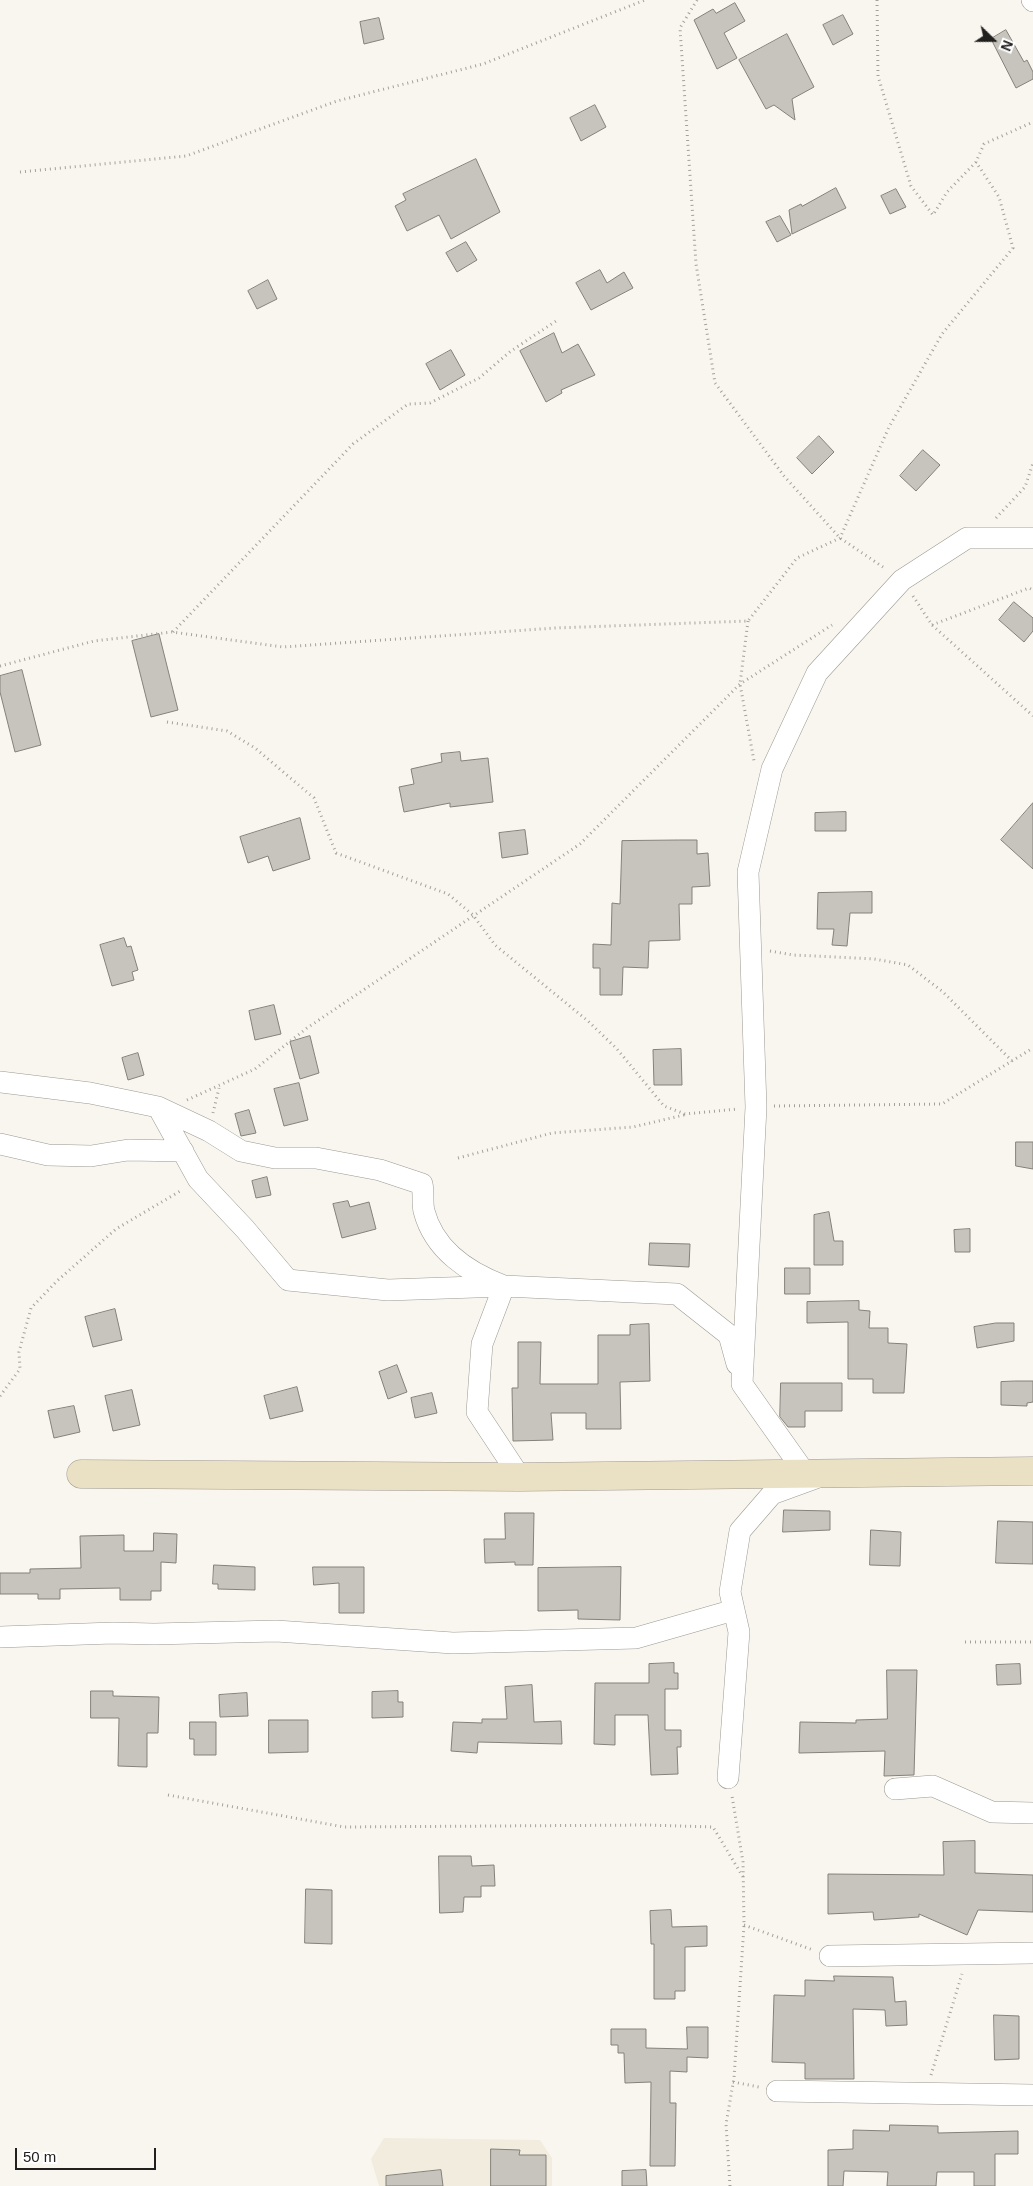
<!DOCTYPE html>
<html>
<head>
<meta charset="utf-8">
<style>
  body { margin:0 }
  #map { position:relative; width:1033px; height:2186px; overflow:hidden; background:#f9f6ef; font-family:Helvetica,sans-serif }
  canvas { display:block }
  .north { position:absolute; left:968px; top:15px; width:50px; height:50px; -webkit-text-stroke:4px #fff; paint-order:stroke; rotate:112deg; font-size:14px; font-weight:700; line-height:20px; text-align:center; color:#21201e }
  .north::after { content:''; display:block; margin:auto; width:18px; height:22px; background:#21201e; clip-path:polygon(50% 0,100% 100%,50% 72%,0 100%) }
  .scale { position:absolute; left:15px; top:2148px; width:141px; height:22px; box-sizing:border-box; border:2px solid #21201e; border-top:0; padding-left:6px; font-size:15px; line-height:18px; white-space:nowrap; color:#21201e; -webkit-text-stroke:4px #fff; paint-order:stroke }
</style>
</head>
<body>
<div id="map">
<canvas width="1033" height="2186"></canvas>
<div class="north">N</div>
<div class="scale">50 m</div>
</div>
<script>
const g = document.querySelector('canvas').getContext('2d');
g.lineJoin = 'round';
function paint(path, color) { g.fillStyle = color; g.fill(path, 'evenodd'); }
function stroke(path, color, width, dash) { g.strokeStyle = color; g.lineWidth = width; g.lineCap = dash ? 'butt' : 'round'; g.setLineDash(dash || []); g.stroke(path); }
paint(new Path2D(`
  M384,2138L540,2140L552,2158V2186H379L371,2159Z`), '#f2ecde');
const building = new Path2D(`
  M735,3L745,21L724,33L737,58L717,69L694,20L713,9L716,13Z
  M843,15L853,34L833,45L823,25Z
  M379,18L384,39L364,44L360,22Z
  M1006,30L1024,62L1027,60L1033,72V79L1016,88L991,39Z
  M787,34L814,87L792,99L795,120L774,105L766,109L739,60Z
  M595,105L606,127L581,141L570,118Z
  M476,159L500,212L451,239L439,215L407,231L395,206L406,200L403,194Z
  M836,188L846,208L792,234L789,210L801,204L802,206Z
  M896,189L906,207L890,214L881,196Z
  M780,216L791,235L777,242L766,222Z
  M466,242L477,260L457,272L446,253Z
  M600,270L607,283L624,272L633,288L591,310L576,283Z
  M268,280L277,299L257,309L248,291Z
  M554,333L562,353L578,344L595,375L561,390L562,393L546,402L520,351Z
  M451,350L465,375L440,390L426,364Z
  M819,436L834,452L812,474L797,458Z
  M923,450L940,465L916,491L900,476Z
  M1014,602L1033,618V631L1024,642L999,620Z
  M159,634L178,710L151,717L132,641Z
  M22,670L41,745L15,752L0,692V676Z
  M460,752L461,761L488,758L493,802L450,807V803L404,812L399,787L414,784L411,769L442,762L441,754Z
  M1033,803V869L1001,840Z
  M846,812V831H815V813Z
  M300,818L310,859L273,871L268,856L248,863L240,837Z
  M525,830L528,854L502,858L499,833Z
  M679,840H697V854L708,853L710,886L692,887V904H679L680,940L649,941L648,968L623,967L622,995H600V968H593V944L611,945L612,903L620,904L622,841Z
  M872,892V913H850L847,946L832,945L834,929H817L818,893Z
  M124,938L127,947L131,946L138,970L132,972L134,980L112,986L100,945Z
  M274,1005L281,1034L255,1040L249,1011Z
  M310,1036L319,1073L300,1079L290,1042Z
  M681,1049L682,1085H654L653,1050Z
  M138,1053L144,1075L128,1080L122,1058Z
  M299,1083L308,1120L284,1126L274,1089Z
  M249,1110L256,1133L241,1136L235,1114Z
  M1016,1142H1033V1169L1016,1166Z
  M267,1177L271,1195L256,1198L252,1181Z
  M348,1201L350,1207L369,1202L376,1229L342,1238L333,1204Z
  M829,1212L834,1241H843V1265H814V1215Z
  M970,1229V1252H955L954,1230Z
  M650,1243L690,1244L689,1267L649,1265Z
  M785,1268H810V1294H785Z
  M859,1301V1310L870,1311L869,1328H888V1343L907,1344L904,1393H873V1379H848V1322L807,1323V1302Z
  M115,1309L122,1340L93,1347L85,1317Z
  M996,1323H1014V1341L977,1348L974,1327Z
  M649,1324L650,1381L620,1382L621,1429H586V1413H551L553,1440L513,1441L512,1388H518V1342H541L540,1384H598V1335H630V1325Z
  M397,1365L407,1392L388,1399L379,1372Z
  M1015,1381H1033V1402L1027,1403V1406L1001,1405V1382Z
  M781,1383H842V1411H805V1427H788L780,1417Z
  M297,1387L303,1411L270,1419L264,1396Z
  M132,1390L140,1425L113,1431L105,1396Z
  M432,1393L437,1413L415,1418L411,1398Z
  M74,1406L80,1432L54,1438L48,1411Z
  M784,1510L830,1511V1530L783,1532Z
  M505,1513H534L533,1565H515V1562L485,1563L484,1539H505Z
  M998,1521L1033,1522V1564L996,1563Z
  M871,1530L901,1532L900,1566L870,1565Z
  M154,1533L177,1534L176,1563L161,1562V1591H151V1600H120V1588L60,1589V1599H38V1594H0V1573H30V1569L81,1568L80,1536L124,1535V1551H153Z
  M214,1565L255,1567V1590L218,1589V1584H213Z
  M313,1567H364V1613H339V1583L314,1585Z
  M621,1567L620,1620L578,1619V1610L538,1611V1568Z
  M674,1663V1673H678V1689H665V1730H681V1747H677L678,1774L651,1775L648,1715H615V1745L594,1744L595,1683H649V1664Z
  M1020,1664L1021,1684L997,1685L996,1665Z
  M887,1670H917L914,1775L884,1776L885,1751L799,1753L800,1722L856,1723V1720L887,1719Z
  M532,1685L534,1722L561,1721L562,1744L478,1742L477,1753L451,1751L453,1722L482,1723V1719H507L505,1687Z
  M91,1691H113V1696L159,1697L158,1733H147V1767L118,1766L119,1718H91Z
  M398,1691V1702H403V1717L372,1718V1692Z
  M247,1693L248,1716L220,1717L219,1695Z
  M269,1720H308V1752L269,1753Z
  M190,1722H216V1755H194V1739H190Z
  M975,1841V1873L1033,1875V1912L978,1910L967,1935L919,1914V1917L874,1920L873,1912L828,1914V1874L944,1875L943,1842Z
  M439,1856H471L472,1866L494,1865L495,1886H481V1897H464L463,1912L440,1913Z
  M306,1889L332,1890V1944L305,1943Z
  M671,1910L672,1927L707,1926V1946L685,1947V1991H675V1999H654V1944H651L650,1911Z
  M834,1976L893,1977L895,2002L906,2001L907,2025L886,2026L885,2010L853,2009L854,2079H805V2063L772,2062L774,1995L805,1996V1980L834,1981Z
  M994,2015L1019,2016V2059L995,2060Z
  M687,2027H708V2058L687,2057V2072L670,2071V2103H676L675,2166H650L651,2082L625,2083L624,2053H618V2045H611V2029H646V2048L687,2049Z
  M890,2125L938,2126V2133L1018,2131V2154H995V2186H974V2172H937L936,2186H887L888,2172L844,2171L843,2186H828V2150L853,2149V2130L889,2131Z
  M491,2149L520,2150L519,2155H546V2186H491Z
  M441,2170L443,2186H386V2176Z
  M646,2170L647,2186H622V2171Z`);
paint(building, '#c7c4bd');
stroke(building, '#83817a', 1);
const street = new Path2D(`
  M1032,0L1033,1
  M0,1082L90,1093L158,1107L198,1179L245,1229L288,1280L388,1290L504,1286L677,1294L729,1335L737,1364
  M158,1107L209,1131L241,1151L275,1158H316L380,1170L422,1184C424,1193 422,1203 424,1211C434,1250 469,1273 504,1286L482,1344L477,1412L520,1477
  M0,1144L48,1155L91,1156L128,1150L183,1151
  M805,1473L742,1384L756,1107L748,872L772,769L817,673L902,580L967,538H1033
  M0,1637L113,1633L154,1634L276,1631L453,1643L636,1638L734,1610
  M728,1778L739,1632L730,1592L740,1531L772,1494L816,1478
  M895,1789L933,1786L992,1812L1033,1813
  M830,1956L1033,1953
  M777,2091L1033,2095`);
const secondary = new Path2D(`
  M81,1474L520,1477L1033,1471`);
stroke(street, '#9c9992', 22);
stroke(secondary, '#9c9992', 29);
stroke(new Path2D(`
  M697,0L680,28L696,264L715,383L784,476L840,538L886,569
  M877,0L878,76L911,186L933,215L947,192L976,162L984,144L1033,122
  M20,172L186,156L337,101L483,64L645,0
  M996,518L1025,487L1033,463
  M913,596L932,625L1033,716
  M748,621L740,684L754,761
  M932,625L1029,588L1033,590
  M173,632L353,444L408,404L430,403L479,378L511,351L559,319
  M0,666L94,641L172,632L283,647L555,628L748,621L797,558L840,538L889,427L942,334L1013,248L999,197L976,162
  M167,722L227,731L255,748L314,798L336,853L448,894L473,915L495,945L588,1021L617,1049L664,1106L685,1114L738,1109
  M770,951L793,955L874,959L908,965L943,992L1012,1061
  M187,1100L255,1069L307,1028L580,844L740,684L832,625
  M774,1106L942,1104L1033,1048
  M213,1113L219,1088
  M458,1158L552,1133L633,1127L684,1115
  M0,1396L20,1369L19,1352L31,1308L57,1281L116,1229L182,1190
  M965,1642H1033
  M168,1795L344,1827L647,1825L713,1827L743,1877
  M744,1925L813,1950
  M931,2075L962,1974
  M733,2082L759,2087
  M730,2186L726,2124L734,2078L744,1925L743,1862L732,1796`), '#a3a19c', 3, [1, 4]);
stroke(street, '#fff', 21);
stroke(secondary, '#eae0c3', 28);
</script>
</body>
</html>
